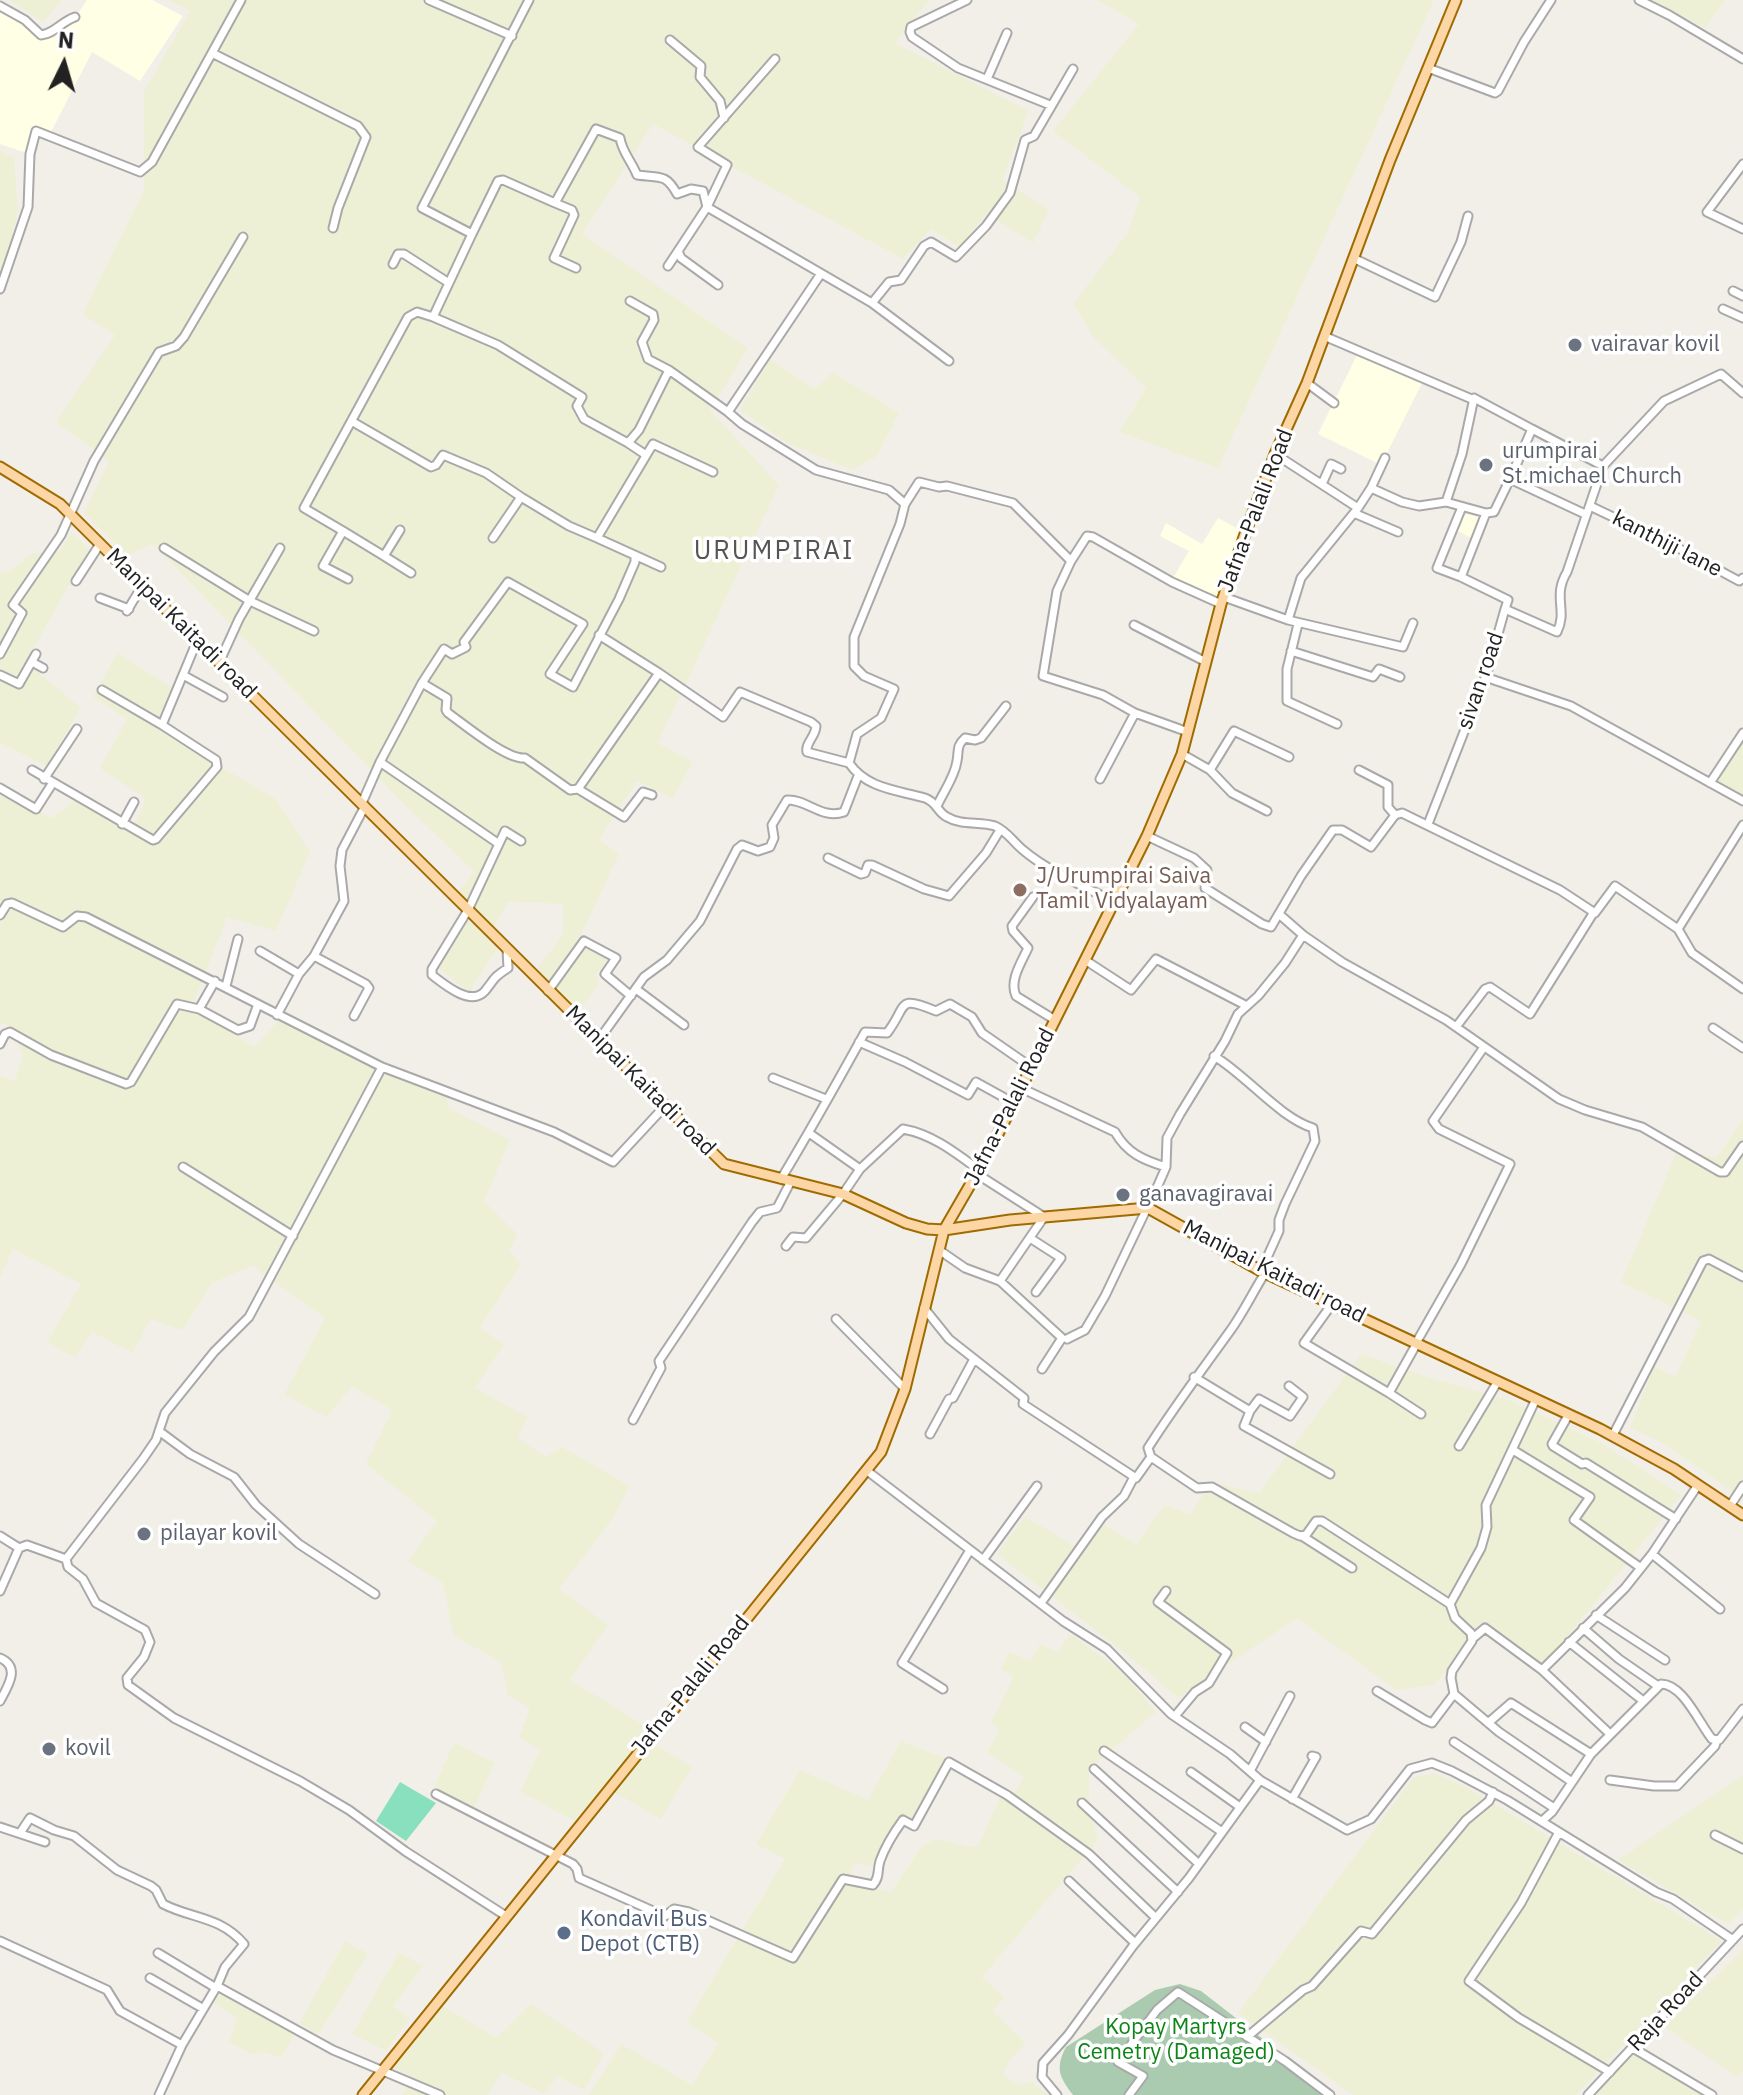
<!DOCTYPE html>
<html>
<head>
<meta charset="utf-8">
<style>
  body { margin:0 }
  #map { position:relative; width:1743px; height:2095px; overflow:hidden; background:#f2efe9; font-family:"IBM Plex Sans",sans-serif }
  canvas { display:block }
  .north { position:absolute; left:24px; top:24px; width:80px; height:80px; -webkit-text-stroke:6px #fff; paint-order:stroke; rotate:5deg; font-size:22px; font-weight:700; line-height:32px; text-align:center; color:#222 }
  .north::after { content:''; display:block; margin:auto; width:28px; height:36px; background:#222; clip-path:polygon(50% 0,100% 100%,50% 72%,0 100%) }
</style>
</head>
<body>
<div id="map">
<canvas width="1743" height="2095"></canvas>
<div class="north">N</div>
</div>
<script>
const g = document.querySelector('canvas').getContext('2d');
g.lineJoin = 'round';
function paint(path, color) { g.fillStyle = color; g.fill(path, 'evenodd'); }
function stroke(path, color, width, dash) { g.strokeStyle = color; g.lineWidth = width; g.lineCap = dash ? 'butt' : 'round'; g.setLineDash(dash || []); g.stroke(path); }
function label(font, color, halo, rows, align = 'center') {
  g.font = font + ' "IBM Plex Sans",sans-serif'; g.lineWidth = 7; g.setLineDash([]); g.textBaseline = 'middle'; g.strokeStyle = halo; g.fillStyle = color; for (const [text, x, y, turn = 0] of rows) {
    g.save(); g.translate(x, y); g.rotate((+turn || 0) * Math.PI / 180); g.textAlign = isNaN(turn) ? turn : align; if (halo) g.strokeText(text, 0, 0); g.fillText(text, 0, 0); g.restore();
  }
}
paint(new Path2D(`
  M87,0H152L183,16L140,81L92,52L50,134L35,128L27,153L0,144V7L41,36L75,18Z
  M1360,349L1424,379L1381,465L1318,434Z
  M1462,507L1486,513L1476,540L1453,529Z
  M1218,518L1248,534L1225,608L1173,578L1189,551L1160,536L1166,523L1202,544Z`), '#ffffe5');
paint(new Path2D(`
  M9,0H62L43,22Z
  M169,0H929L895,43L1029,111L1002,180L1049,210L1033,243L987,214L959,247L931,229L903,259L653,124L582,234L748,348L710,410L779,485L658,743L693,762L673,798L637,781L599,839L619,854L579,939L609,959L596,975L599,986L578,1011L537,969L563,934V904L508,902L489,936L498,948L469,992L438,968L469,918L450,902L474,872L396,796L153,544L127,555L84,513L109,461L56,422L115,335L82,314L144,190V91L190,11Z
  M1097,0H1434L1218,468L1119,432L1146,388L1095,339L1073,304L1128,232L1140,197L1053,131L1139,24Z
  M1652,0H1726L1705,28Z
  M0,151L14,157L18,211L0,286Z
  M770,359L815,389L832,372L899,413L877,456L852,470L787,443L740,410Z
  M72,533L89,549L26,662L81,708L46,766L0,743V572L8,573L32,553H58Z
  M117,653L173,688L156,729L276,799L310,852L276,931L227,917L192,1007L254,1047L279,1020L373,1068L446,1095L449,1108L510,1140L484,1201L517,1234L509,1251L521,1264L480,1328L504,1344L475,1388L528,1417L518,1438L546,1457L562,1447L630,1486L611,1521L559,1589L608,1625L570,1680L649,1728L644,1737L692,1767L661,1819L605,1787L574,1821L520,1791L540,1750L519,1737L530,1708L508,1695L501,1662L454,1636L443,1583L408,1561L437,1521L366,1464L392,1410L352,1386L327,1417L284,1395L325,1318L252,1266L212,1283L183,1330L150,1319L133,1353L92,1332L75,1358L47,1342L81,1284L13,1249L0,1278V1076L15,1081L23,1054L9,1026L0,1022V790L51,818L76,800L132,830L146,799L100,768L127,719L93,697Z
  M1743,737V803L1716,784Z
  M1743,1119V1499L1663,1443L1630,1428L1654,1366L1675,1377L1701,1321L1621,1282L1678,1149L1716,1158Z
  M1361,1354L1421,1375L1511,1401L1601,1443L1681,1495L1544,1666L1485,1620L1435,1685L1396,1690L1297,1618L1178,1698L1134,1660L997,1554L1025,1516L1080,1550L1104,1525L1137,1544L1164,1505L1190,1514L1212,1482L1259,1493Z
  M1070,1634L1123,1672L1156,1712L1089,1769V1807L1098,1840L982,1977L1004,1997L993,2011L1026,2043L1010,2060L1003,2075L1017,2085L1032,2082L1048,2095H589L621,2044L692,2085L718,2043L687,2022L785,1859L756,1844L800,1770L868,1800L901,1741L945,1758L918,1818L898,1817L871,1866L856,1863L850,1873L857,1884L891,1892L922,1846L936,1839L969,1847L979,1845L1000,1797L1010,1800L1024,1777L987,1752L999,1731L991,1723L1014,1677L1001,1669L1009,1652L1031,1661L1040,1644L1058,1652Z
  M454,1742L495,1763L473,1810L433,1790Z
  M1434,1773L1464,1786L1722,1941L1576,2095H1353L1238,2013L1413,1778Z
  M1743,1775V1909L1728,1924L1618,1860Z
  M345,1941L368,1954L319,2034L299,2024Z
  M1743,1949V2071L1737,2077L1665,2027Z
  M399,1952L423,1966L393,2006L410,2018L386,2051L352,2034Z
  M225,1991L296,2032L281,2058L265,2052L252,2054L229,2042L237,2019L212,2001Z
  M531,2004L604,2053L584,2090L558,2076L544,2094L502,2073L487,2095H401L412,2078L393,2066L443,2006L497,2038Z
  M1633,2054L1702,2095H1593Z`), '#eef0d5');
paint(new Path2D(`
  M1180,1984L1201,1991L1335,2095H1073C1059,2077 1055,2068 1066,2047L1155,1990Z`), '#aacbaf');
paint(new Path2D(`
  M400,1782L436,1803L406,1841L376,1821Z`), '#88e0be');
const minor = new Path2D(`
  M429,0L512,36
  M967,0L911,27L910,32L912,37L958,68L1050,105
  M1639,0L1669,15L1743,59
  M0,6L25,20L41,35C54,34 62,21 75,17
  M670,40L701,66L700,77L720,101L724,118
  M212,53L358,126L366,137L338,208L333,228
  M1428,68L1495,93L1498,91L1524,42L1551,0
  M987,79L1007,33
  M1743,164L1707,212L1743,229
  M472,234L498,181L503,180L555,203
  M1353,258L1435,297L1461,242L1468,216
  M393,264L398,254H404L449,283
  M668,266L678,251
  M576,268L554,258L574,215L572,210L555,203L596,129L620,138C622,152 632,162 637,175C659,178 666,173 677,194L691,189L703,191L707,207L872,303L949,361
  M820,275L728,412L742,424L816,470L889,490L905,504
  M718,285L681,258L678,251L707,207L727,165L698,147L775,59
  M0,289L28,207L30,154L36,131L140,172L152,162L241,0
  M1733,291L1743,296
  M630,301L653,314L654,320L642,342L648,359L669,370
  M872,303L889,282L901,280L924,246L931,242L956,257L986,226L1010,193L1025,140L1034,136L1073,69
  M1723,309L1743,318
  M433,317L498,345L582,397L577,406L584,419L628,443L639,430L669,370L728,412
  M1324,336L1474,400
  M1307,383L1334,403
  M353,422L431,467L436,465L443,455L486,473L521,497L569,526L597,538L653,444L713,472
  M1532,429L1603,466
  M628,443L646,455
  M1322,484L1331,464L1341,469
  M1371,488L1385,458
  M1446,502L1462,454L1474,398L1532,429L1510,479
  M1590,506L1680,549L1739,581L1743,578
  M1358,508L1371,488L1402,502L1419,506L1446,502L1486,513L1494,512L1510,479L1585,514
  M1486,513L1461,577L1508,600L1505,609
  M1356,514L1398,532
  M343,531L384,556L400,530
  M493,538L521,497
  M597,538L661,567
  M164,548L250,601L314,631
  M384,556L411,573
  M1071,561L1057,591L1043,676L1103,695L1135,713L1188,732
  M1461,577L1437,568L1462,507
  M348,579L323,566L343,531L304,508L408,317L417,312L433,317L472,234L422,208L529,0
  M76,581L100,544
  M1224,597L1288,620L1301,578L1358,508L1275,454
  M100,598L129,609
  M127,611L142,586
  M1288,620L1403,647L1413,623
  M1298,624L1287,669V701L1337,724
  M1134,625L1206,662
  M1291,651L1373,677L1379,669L1400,677
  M0,654L22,613L13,605L61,535L94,461L159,352L176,346L184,337L243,237
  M32,662L43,668
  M219,663L239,619L280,548
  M659,673L723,717L740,692L811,722L816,726C816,736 805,743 807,752L849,763
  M0,675L19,684L36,654
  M183,675L223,697
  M1485,677L1571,706L1743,801
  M422,683L447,698L446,710L448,713C465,725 507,760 525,758L570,790L578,789L659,673L599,635
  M102,690L162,725
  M1182,754L1210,770L1232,793L1267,811
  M380,762L422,683L444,649L452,654L466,647L464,642L508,582L583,624L550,674L573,687L619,599L635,562V556
  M32,770L153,840L156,839L217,767L216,760L162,725L197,641
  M1210,770L1234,731L1289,757
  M1359,770L1388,785V807L1395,815
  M44,779L77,729
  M1100,779L1135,713
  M1710,783L1743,733
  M0,788L36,809L52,784
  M578,789L624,817L643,792L652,795
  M362,803L380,762L499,844
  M938,804C944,791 955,776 957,761C959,751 956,746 965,738L975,740L981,738L1006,706
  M122,824L134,802
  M1428,824L1487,673L1505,609L1557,632C1568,610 1552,597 1567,572L1603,466L1664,401L1721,374L1743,393
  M1147,836L1194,858L1207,870L1205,888L1262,924L1271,927L1301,876L1333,830H1342L1371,847L1395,815L1402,813L1560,890L1595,913L1615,886L1678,929L1692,953L1743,989
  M828,858L861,874L865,873L868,865H872L924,889L949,896L986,853L1000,830
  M1033,897L1012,926L1013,931L1028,948C1021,963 1009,981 1016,996L1055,1020
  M1114,902C1084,886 1049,872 1023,850C1013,842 1007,831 995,826C980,821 962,826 947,817C937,812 937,802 925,798C897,790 867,789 849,763L857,734L881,718L894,689L864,676L854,666V637L900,524L905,504L919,482L939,487L947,486L1013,503L1071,561L1087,536L1093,537L1172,582L1221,604
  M1279,914L1303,935L1342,962L1446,1020L1559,1099L1585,1110L1642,1127L1720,1172H1725L1743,1146
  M0,915L7,904L12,903L63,927L77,916L86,917L382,1067
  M1678,929L1743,825
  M507,949L508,968C493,978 496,977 485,991C471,1007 445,985 432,975V969L468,910L505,831L521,841
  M260,951L299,974
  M314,956L366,984L369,988L354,1016
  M1085,960L1131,990L1156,959L1247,1006
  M226,986L238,939
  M636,989L684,1025
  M548,991L584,941L616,958L605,974L631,996
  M199,1009L215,981
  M277,1015L299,974L314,956L344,901L340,866L342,850L365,806
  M1456,1027L1485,989L1490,987L1530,1014L1594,912
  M1713,1028L1743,1048
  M598,1041L644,977L667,960L700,921L737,849L742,845L758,851L770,847L774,838L772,825L787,800C807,799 822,820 844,812L858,776
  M859,1042L905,1062L968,1095L976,1082L1014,1103
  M0,1044L5,1034L10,1032L51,1055L126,1084L131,1082L177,1004L199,1009L238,1030L250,1026L258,1004
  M1214,1056C1246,1075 1280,1118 1313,1128L1315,1141L1285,1204L1279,1220V1231L1261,1271
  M773,1078L826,1099
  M1021,1088L1115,1132C1127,1153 1143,1160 1166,1167
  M809,1133L860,1169
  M183,1167L293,1236
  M977,1174L1044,1217L1000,1281
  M781,1179C810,1131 838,1081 865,1032L887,1033C908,1006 896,994 936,1011L950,1004L972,1017L982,1033L1031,1067
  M1148,1208L1166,1167L1167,1138L1180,1114L1225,1041L1238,1014L1258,996L1285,963L1303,935
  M1030,1238L1061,1258L1036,1292
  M786,1246L793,1237L806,1238L843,1194L860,1169L903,1129C932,1134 956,1153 979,1170
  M939,1250L965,1268L1000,1281L1062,1338L1042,1369
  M1332,1304L1304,1343L1389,1393
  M924,1308L949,1339L1024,1398L1023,1404L1136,1478L1151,1457L1148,1448C1174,1407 1202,1370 1230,1331C1243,1313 1253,1292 1265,1273
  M836,1319L905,1389
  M1067,1339L1085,1330L1105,1296L1147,1208
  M1416,1343L1461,1264L1510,1164L1439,1129L1433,1121L1484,1047
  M1417,1343L1389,1393L1421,1414
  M1194,1377L1250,1411L1244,1426L1330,1474
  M1250,1411L1259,1399L1290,1416L1303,1397L1289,1386
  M1569,1414L1552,1444L1553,1446L1582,1464L1586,1463L1676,1519
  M633,1420L661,1368L659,1361L752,1222L760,1212L777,1208L791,1181
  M159,1431L190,1454L234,1477L256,1505L299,1544L375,1594
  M930,1434L949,1399L953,1398L974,1359
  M1613,1435L1703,1261L1709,1259L1743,1277
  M1459,1446L1498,1381
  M1513,1450L1590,1497L1574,1520L1641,1568
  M1151,1457L1197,1488L1212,1487L1293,1533L1300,1536L1306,1535L1316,1521H1322L1450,1604L1481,1548L1487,1527L1486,1505L1536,1399
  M866,1470L1063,1621L1107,1649L1171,1714L1230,1754L1260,1780L1347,1830L1371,1819L1410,1769L1432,1763L1452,1771L1507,1800L1656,1892L1673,1899L1733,1940
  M1730,1506L1743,1486
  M0,1536L19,1548L27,1545L66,1559L68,1567L83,1579L96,1603L145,1630L150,1642L144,1657L127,1678L128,1685L174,1718L300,1781L349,1810L405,1851L506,1916
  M1302,1536L1352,1568
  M1652,1554L1720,1609
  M66,1559L143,1459L156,1440L165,1413L214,1352L249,1317L382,1067L554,1132L613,1162L665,1106
  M983,1560L1037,1486
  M0,1591L19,1548
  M1166,1591L1158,1602L1227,1653L1209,1683L1195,1692L1175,1716
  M1041,1603L1102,1517L1124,1496L1134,1477
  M1596,1615L1665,1660
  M1583,1628L1619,1659L1658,1686
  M1472,1639L1485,1628L1542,1670L1610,1734
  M1569,1642L1642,1700
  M0,1658C21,1667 8,1686 0,1701
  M1542,1670L1625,1588L1652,1554L1698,1485
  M943,1689L902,1663L970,1550
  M1377,1691L1425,1720L1432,1723L1454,1694L1451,1678L1452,1671L1472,1641L1471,1633L1455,1618L1450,1604
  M1454,1694L1499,1732L1572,1782
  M1488,1723L1511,1703L1591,1754
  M1245,1727L1266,1742
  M1454,1742L1554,1808
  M1104,1751L1222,1832
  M1094,1769L1199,1864
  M1250,1771L1290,1696
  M1191,1772L1240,1807
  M1610,1780L1654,1786H1677L1715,1746L1717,1740
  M436,1794L573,1864L577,1869L579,1878L662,1915L665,1916L674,1909L689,1912L793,1958L843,1879L873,1885C880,1877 877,1871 880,1861C885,1847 895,1831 903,1820L914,1826L949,1762L1007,1795L1089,1854L1156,1918
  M1292,1799L1316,1757L1312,1756
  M1082,1803L1178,1892
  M1542,1821L1552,1812L1591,1754L1661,1684C1683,1684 1699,1723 1712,1739L1719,1740L1743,1709
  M0,1827L45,1842
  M1559,1832L1521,1903L1469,1981L1519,2018L1610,2072
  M20,1833L30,1818L54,1830L74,1836L117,1870L151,1886L156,1890L163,1904C192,1919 220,1916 244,1944L225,1967L217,1986
  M1715,1835L1743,1849
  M1069,1881L1135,1943
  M0,1941L107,1990L120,2011L182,2045L217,1986L333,2050L440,2095
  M158,1953L216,1988
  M150,1978L202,2008
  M1247,2037L1303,1990L1312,1986L1361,1931L1372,1934L1466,1820L1489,1801L1493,1792
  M1633,2048L1712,2095
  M159,2095L182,2045
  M1057,2095L1042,2077L1043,2063L1068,2035L1133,1946L1189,1878L1260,1780
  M1129,2095L1143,2076L1118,2062L1157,2010L1178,1992L1285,2061L1330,2095
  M1588,2095L1743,1929`);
const major = new Path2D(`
  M0,467L60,504L724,1164L843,1194L906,1223L927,1229L944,1230L1010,1220L1148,1208L1261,1271L1600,1429L1674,1469L1743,1515
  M363,2095L881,1452L905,1389L944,1230L988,1154L1147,836L1182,754L1221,604L1246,531L1275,454L1307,383L1390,160L1456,0`);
stroke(minor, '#a9a9a9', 11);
stroke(major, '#a06b00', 13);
stroke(minor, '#fff', 7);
stroke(major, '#fcd6a4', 9);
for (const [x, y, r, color] of [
  [1575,345,8,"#6b7280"],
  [1486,465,8,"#6b7280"],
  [1020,890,8,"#8d6e63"],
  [1123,1195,8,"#6b7280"],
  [144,1534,8,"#6b7280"],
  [49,1749,8,"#6b7280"],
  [564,1933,8,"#5c6f8a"]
]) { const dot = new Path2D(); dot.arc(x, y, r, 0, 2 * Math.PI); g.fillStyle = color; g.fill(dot); stroke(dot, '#fff', 3); }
label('22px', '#5b616d', '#fff', [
  ["vairavar kovil",1591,345],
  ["urumpirai",1502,452],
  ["St.michael Church",1502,477],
  ["ganavagiravai",1139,1195],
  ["pilayar kovil",160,1534],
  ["kovil",65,1749]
], 'left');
label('22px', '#222', '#fff', [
  ["Jafna-Palali Road",1256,511,-69],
  ["kanthiji lane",1667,544,27],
  ["Manipai Kaitadi road",181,624,45],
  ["sivan road",1481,681,-71],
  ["Manipai Kaitadi road",640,1081,45],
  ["Jafna-Palali Road",1010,1107,-63],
  ["Manipai Kaitadi road",1274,1272,27],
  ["Jafna-Palali Road",691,1686,-51],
  ["Raja Road",1666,2012,-47]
]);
label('22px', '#785e54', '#fff', [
  ["J/Urumpirai Saiva",1036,877],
  ["Tamil Vidyalayam",1036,902]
], 'left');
label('22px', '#4e5e75', '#fff', [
  ["Kondavil Bus",580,1920],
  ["Depot (CTB)",580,1945]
], 'left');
label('22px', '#0c8416', '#fff', [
  ["Kopay Martyrs",1176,2028],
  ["Cemetry (Damaged)",1176,2053]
]);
g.letterSpacing = '2px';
label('26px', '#555', '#fff', [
  ["URUMPIRAI",774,551]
]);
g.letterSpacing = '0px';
</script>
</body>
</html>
